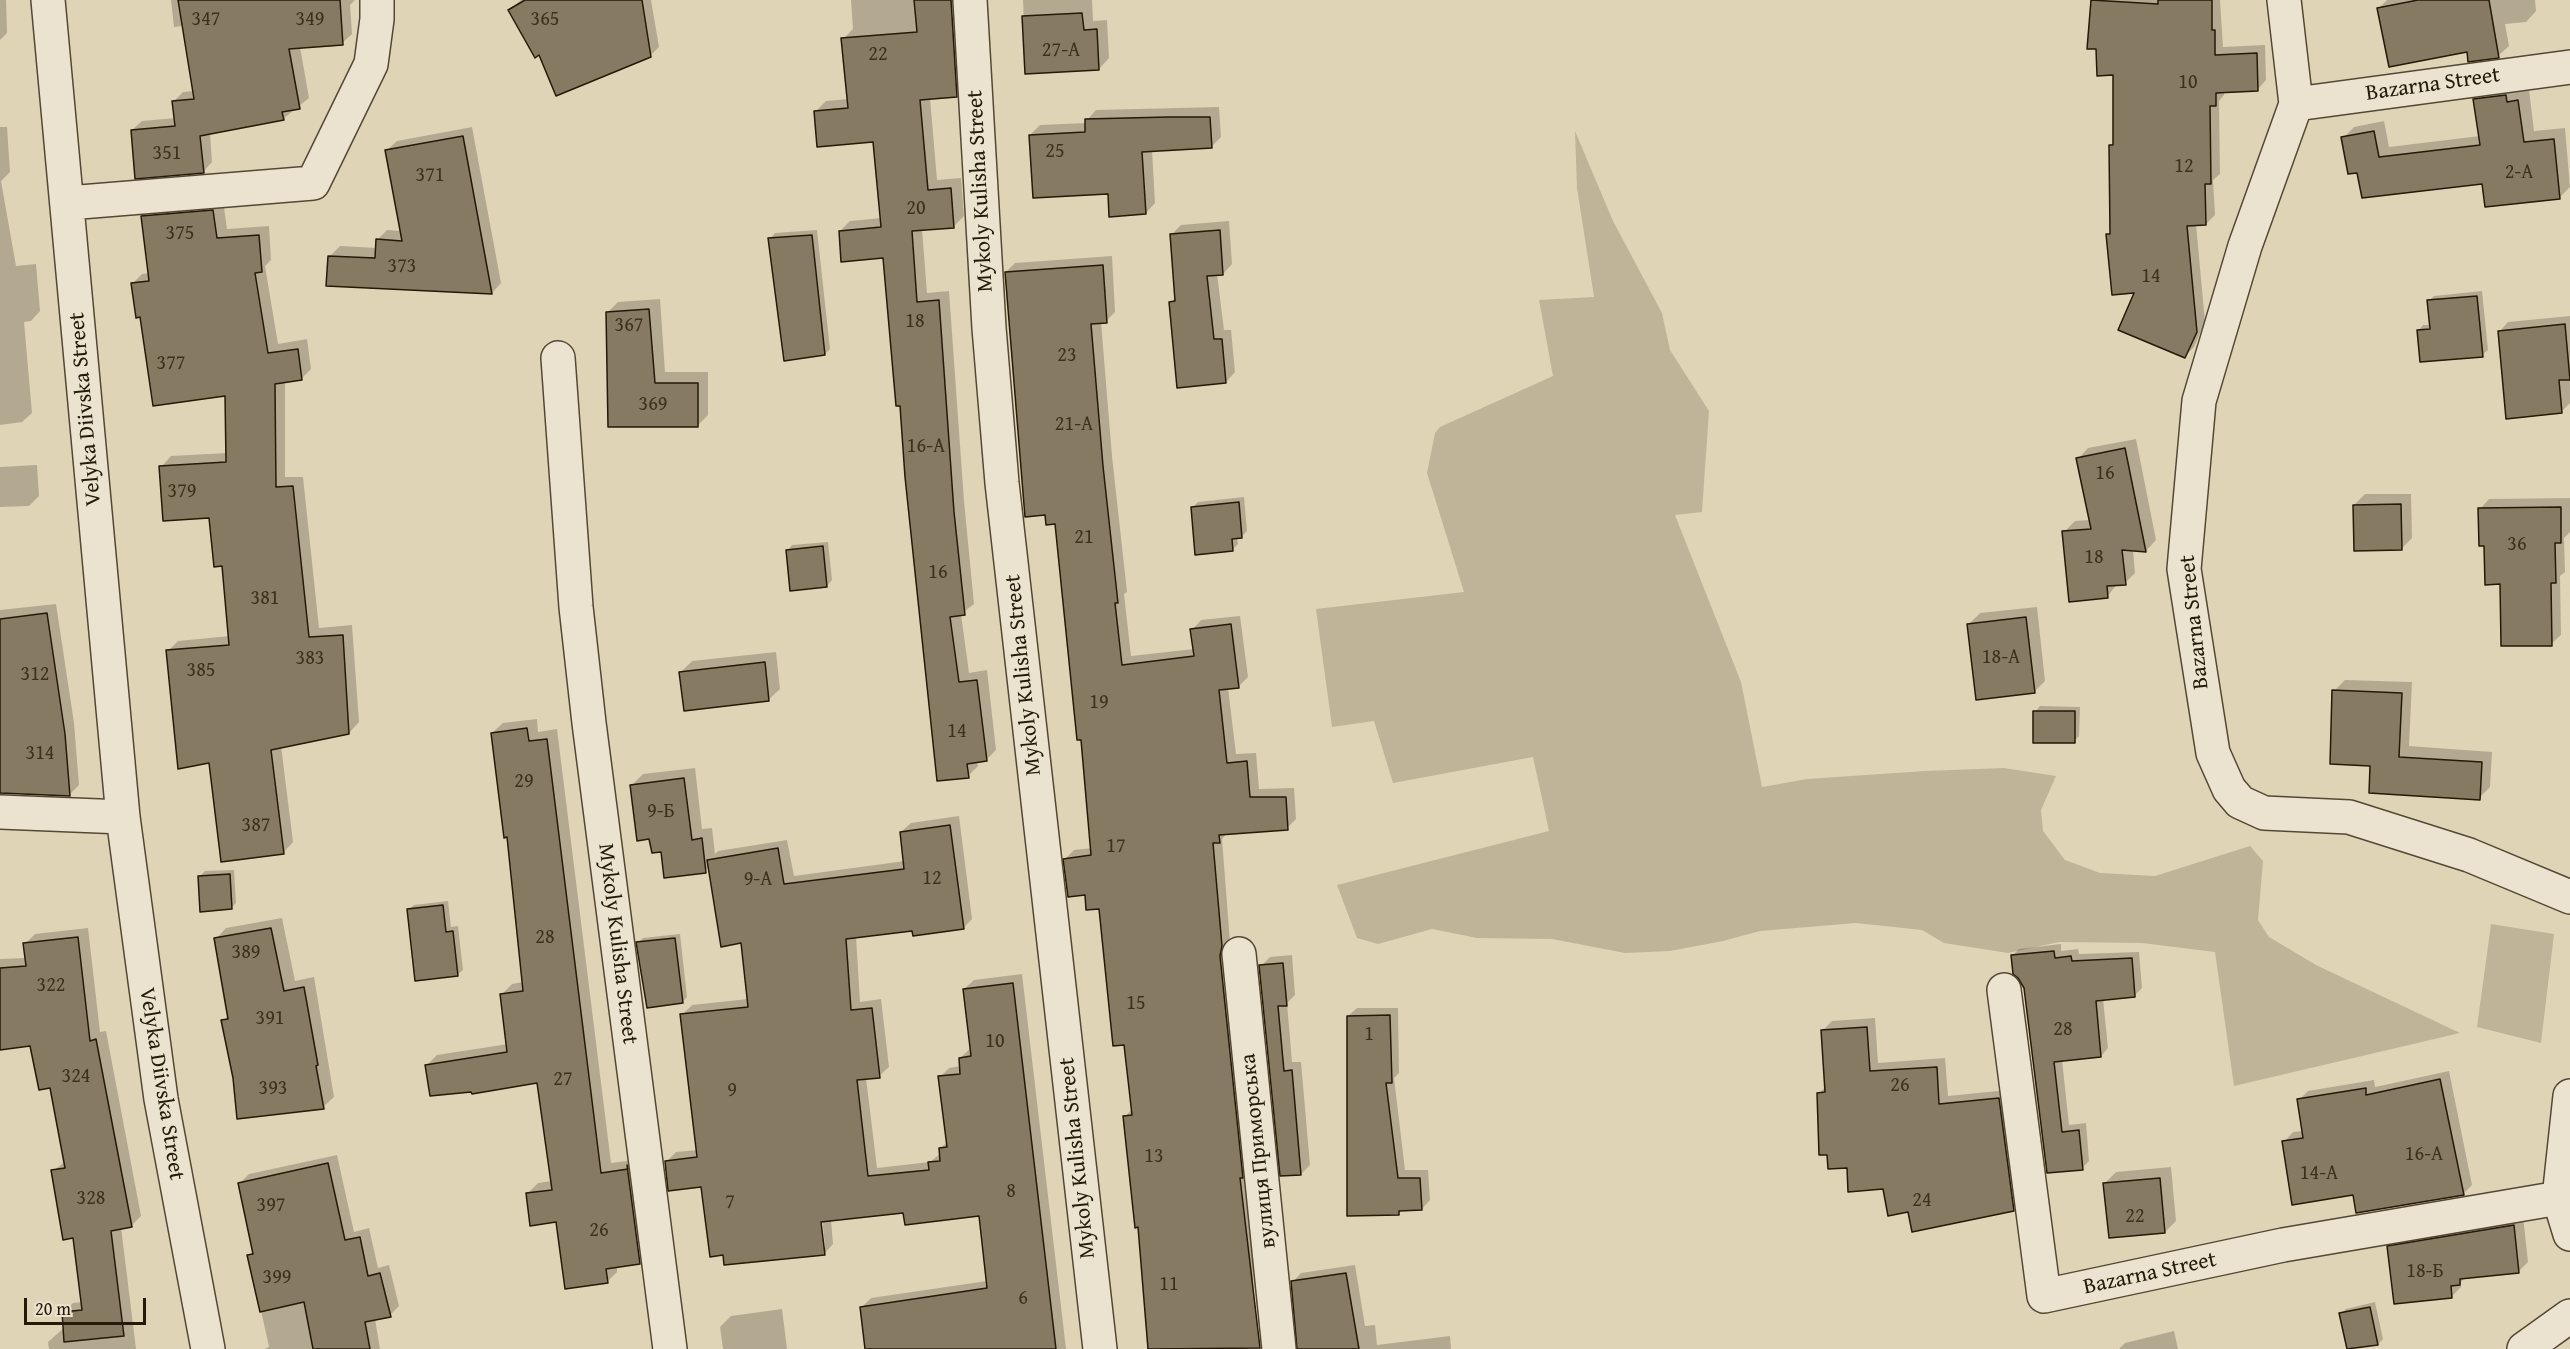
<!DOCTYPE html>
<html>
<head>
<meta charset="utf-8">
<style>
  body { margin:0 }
  #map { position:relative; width:2570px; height:1349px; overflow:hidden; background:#e0d4b6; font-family:"Gentium Book Plus",serif }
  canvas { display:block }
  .scale { position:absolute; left:24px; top:1298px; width:122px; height:27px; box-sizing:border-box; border:3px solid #251908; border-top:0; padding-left:8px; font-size:18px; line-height:21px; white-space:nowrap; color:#251908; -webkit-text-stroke:4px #ebe3d0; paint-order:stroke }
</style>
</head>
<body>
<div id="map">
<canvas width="2570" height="1349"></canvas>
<div class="scale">20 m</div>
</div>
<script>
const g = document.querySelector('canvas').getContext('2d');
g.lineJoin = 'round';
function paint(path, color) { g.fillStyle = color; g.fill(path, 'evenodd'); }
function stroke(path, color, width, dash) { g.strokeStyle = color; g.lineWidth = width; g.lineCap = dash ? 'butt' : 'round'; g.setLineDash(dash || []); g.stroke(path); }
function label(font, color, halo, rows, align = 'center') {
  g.font = font + ' "Gentium Book Plus",serif'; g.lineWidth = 5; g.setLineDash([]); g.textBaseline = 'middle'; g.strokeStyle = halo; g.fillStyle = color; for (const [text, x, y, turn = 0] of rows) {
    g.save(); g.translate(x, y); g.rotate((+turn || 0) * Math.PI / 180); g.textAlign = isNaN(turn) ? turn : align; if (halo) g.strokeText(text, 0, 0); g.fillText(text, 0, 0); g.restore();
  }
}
paint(new Path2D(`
  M1575,131L1613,221L1662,313L1670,350L1709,411L1702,512L1675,515L1741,682L1762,787L1807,779L1925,771L2004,768L2056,776L2041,810L2043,831L2065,860L2100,873L2155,876L2250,846L2263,861L2258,920L2269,937L2316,965L2460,1033L2234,1086L2215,952L2142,943L2059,942L2008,953L1944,943L1922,930L1856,923L1760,931L1723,941L1670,951L1625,953L1552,939L1477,938L1432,929L1378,944L1357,938L1337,885L1549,831L1533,757L1393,783L1374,721L1332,727L1316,609L1464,592L1427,473L1435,433L1440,427L1553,376L1539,300L1594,297L1577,188Z
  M2491,924L2554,934L2541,1043L2477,1027Z`), '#c0b498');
paint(new Path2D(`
  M0,0H6L7,33L0,40Z
  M171,0H355L350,5L352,34L342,43L300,47L309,98L283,119L210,133L212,162L203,172L132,130L142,121L176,118L174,101L183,92L194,91L183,26L174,27Z
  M521,0H651L659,47L651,55L540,53L510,10Z
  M851,0H963L966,86L956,96L930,98L937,180L961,178L964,216L954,226L922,229L927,293L949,291L964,501L974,604L961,614L969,673L987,670L996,750L986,760L977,761L978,766L968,776L902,404L885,256L840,231L850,221L882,218L875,140L816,111L826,101L848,99L843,39L853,29Z
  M1023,0H1092L1093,21L1107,20L1109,58L1099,69L1026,72Z
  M2092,0H2220L2223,47L2265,45L2266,80L2258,89L2224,91V95L2219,101L2220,174L2213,180L2215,215L2206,224H2196L2205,322L2194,347L2185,356L2137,291L2108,235L2112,231L2111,145L2114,142V73Z
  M2387,0H2535L2536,11L2526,22L2505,24L2509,46L2498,56L2468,50L2379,8Z
  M2516,84L2517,91L2529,90L2534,131L2565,128L2570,187L2559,198L2484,182L2358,171L2343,138L2354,127L2384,121L2389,147L2480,136L2475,99L2486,88Z
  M1219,107L1221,137L1211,147L1152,150L1155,203L1146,213L1109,193L1030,135L1040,125L1087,123V120L1096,110Z
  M0,127H7L10,172L1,181L16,266L36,264L40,311L31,321L24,322L32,413L22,422L0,425Z
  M472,127L501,283L492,293L330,256L340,246L377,248V240L387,230L401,231L387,150L397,141Z
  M223,200L227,229L269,226L271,260L265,266L278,344L307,339L311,369L301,379L285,381V477H303L319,628L352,625L359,722L349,733L281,746L293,842L283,853L210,761L168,651L178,641L230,636L223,565L210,516L161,467L171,456L227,453V394L141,315L132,284L142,274L150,273L143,216L153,206Z
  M1229,221L1232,264L1223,274H1217L1224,330H1231L1235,372L1226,382L1171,302L1176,297L1172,234L1181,225Z
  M817,230L830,349L825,354L770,239L775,233Z
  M1112,256L1115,312L1106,321L1101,322L1112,456L1127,592L1124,594L1131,656L1194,649L1192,630L1201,620L1240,616L1248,677L1238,687L1228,688L1236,754L1256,753L1259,789L1294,788L1296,819L1287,828L1228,832L1222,839L1253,1240L1254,1344L1249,1349H1162L1139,1226L1125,1117L1133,1108L1126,1043L1100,907L1086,894L1065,859L1074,850L1092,848L1082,738L1057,522L1006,272L1015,263Z
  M2482,291L2488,350L2482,355L2418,331L2423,325H2431L2429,301L2434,296Z
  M660,299L665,372H708V415L697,426H609L607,313L618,302Z
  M2570,316V403L2562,411L2499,332L2508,322Z
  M2136,439L2156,540L2146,551L2133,550L2135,573L2125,583L2117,584L2107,597L2064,532L2075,521L2090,520L2078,459L2088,448Z
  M37,465L39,496L29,506L0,507V467Z
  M2365,494H2411L2412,538L2401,549L2354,505Z
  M1244,497L1247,531L1242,536L1237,537L1238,544L1233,549L1193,507L1198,502Z
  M2570,498V532L2564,538L2565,572L2560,576L2561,635L2551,644L2501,583L2486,545L2480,509L2489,499Z
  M828,542L832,580L827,586L787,551L792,545Z
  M56,604L74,723L79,785L69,795L0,792V610Z
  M2037,607L2045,681L2034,692L1969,624L1980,613Z
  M776,652L780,689L768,700L681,672L692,661Z
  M2345,680L2412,682L2409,746L2492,752L2490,787L2479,798L2372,764L2334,691Z
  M2040,706L2080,707L2079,736L2074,741L2035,712Z
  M537,719L538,732L557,729L611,1163L635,1160L650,1253L639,1263L617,1266V1272L607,1282L557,1221L527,1194L538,1183L552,1181L538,1081L427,1065L437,1055L508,1044L502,994L512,984L523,982L508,836L492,733L503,723Z
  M695,768L702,829L712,828L715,854L718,851L787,840L794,876L905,861L901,832L911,823L959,816L972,919L963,928L914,929L856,936L860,1002L881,999L889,1067L879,1076L866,1078L877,1168L930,1162L941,1153L940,1149L947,1142L940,1077L949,1068L961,1066L960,1058L971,1048L964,989L974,980L1022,974L1066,1349H867L861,1308L871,1298L987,1281L980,1214L905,1211L831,1220L833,1244L824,1254L703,1186L666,1162L676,1152L698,1150L682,1015L692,1005L748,999L742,942L710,866L705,871L662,850L632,785L643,774ZM819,1215H822L825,1247H822Z
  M234,870L236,903L231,908L200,876L205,871Z
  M448,901L451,927L458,926L463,970L457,975L408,910L414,905Z
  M282,918L295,981L314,977L334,1097L323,1107L234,1077L223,1021L229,1015L216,939L226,928Z
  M88,928L100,1032L106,1031L141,1216L131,1226L121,1227L136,1349H49L48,1342L64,1328L63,1313L73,1303L83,1302L74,1236L53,1171L66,1161L51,1087L31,1044L0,1048V959L26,958L25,944L35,934Z
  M680,934L687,997L682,1002L638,943L643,938Z
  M2061,944V951L2078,949L2079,954L2139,952L2142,988L2135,995L2103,999L2108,1048L2101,1056L2062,1060L2069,1125L2086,1123L2089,1161L2082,1168L2048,1172L2025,988L2012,956L2019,949Z
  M1292,955L1295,995L1287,1003L1292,1062H1301L1310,1165L1301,1174L1261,966L1270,957Z
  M1357,1008H1398L1399,1073L1394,1078L1405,1170H1428L1430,1200L1422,1209H1403L1398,1214L1348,1016Z
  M1875,1018L1878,1063L1945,1058L1948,1096L2008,1090L2022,1201L2013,1210H1909L1884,1187L1848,1166L1819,1094L1826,1086L1822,1031L1832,1021Z
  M2449,1071L2472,1185L2463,1194L2354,1193L2284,1142L2293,1132L2303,1131L2299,1100L2308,1091L2374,1080L2375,1087Z
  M337,1155L354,1232L369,1228L378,1268L389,1265L399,1306L390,1315L375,1319L380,1349H264L269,1347L249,1255L254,1250L240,1183L249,1174Z
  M2171,1167L2176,1221L2165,1232L2105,1183L2116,1172Z
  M2523,1216L2528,1262L2519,1271L2466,1276L2461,1282V1287L2452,1296L2389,1247L2398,1237Z
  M1355,1265L1365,1326L1375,1325L1377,1345L1450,1336L1451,1349H1299L1293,1282L1301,1273Z
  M2375,1302L2383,1339L2378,1344L2349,1349L2341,1314L2346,1309Z
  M782,1309L787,1349H723L720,1327L731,1316Z
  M2174,1331L2178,1349H2119L2125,1343Z`), '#0003');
const building = new Path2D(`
  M178,0H340L343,45L289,49L300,109L282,112L284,120L200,136L204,173L135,179L131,130L175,126L172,101L194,99Z
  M525,0H642L651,57L556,96L539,55L535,58L508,10Z
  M914,0H951L957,97L920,100L928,190L951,188L954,228L912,231L917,302L939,300L954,512L965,615L950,617L959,682L977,680L987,761L967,764L969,778L937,781L905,477L900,406H896L883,258L841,262L839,231L881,227L873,142L817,147L814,111L848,108L841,38L917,32Z
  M2091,0L2158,4V0H2212V30H2215V55L2257,53L2258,91L2216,93V106H2210L2211,184H2205L2206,225L2187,226L2197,332L2185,358L2118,330L2134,293L2112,295L2106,234H2110L2109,145H2113V75L2097,76L2096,49H2087Z
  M2418,0H2489L2499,58L2468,62L2467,52L2389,67L2377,8Z
  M1082,13L1084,30L1097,29L1099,70L1025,74L1022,16Z
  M2506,95L2507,102L2518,100L2524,142L2554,139L2560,199L2485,207L2482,184L2362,198L2357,173L2348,174L2341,137L2374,131L2379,157L2480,145L2473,99Z
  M1168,117H1210L1212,148L1142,152L1146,214L1109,217L1108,194L1033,198L1029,135L1085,132V119Z
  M463,136L492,294L326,286L328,256L375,258L376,239L402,241L385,150Z
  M213,210L217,238L259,235L262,272L255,273L268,353L298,349L302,380L275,384L276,487L293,486L309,637L343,635L349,734L271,750L284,854L221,862L209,763L178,769L166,650L229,645L222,566L214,567L209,518L163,521L159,466L226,462L225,396L153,406L140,317L136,318L131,283L149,281L141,216Z
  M1220,230L1223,275L1207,276L1214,339H1222L1226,383L1177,388L1169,302L1175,301L1170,234Z
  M812,235L825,355L784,361L768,238Z
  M1103,265L1107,323L1091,324L1103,466L1118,603H1115L1122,665L1194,656L1190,629L1231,624L1239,688L1219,690L1227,763L1247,761L1250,797H1286L1288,830L1219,835L1220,843H1213L1222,946L1220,956L1243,1178H1240L1260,1348L1148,1349L1138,1227L1135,1228L1123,1116L1132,1115L1124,1045L1113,1046L1099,909L1086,910L1085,895L1068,897L1063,859L1091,855L1081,740H1077L1055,524L1046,525L1045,515L1025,517L1005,272Z
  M2477,296L2483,357L2420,362L2417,330L2430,329L2427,300Z
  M649,309L655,383H698V427H608L606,312Z
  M2565,324L2570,380H2559L2562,413L2506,419L2498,331Z
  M2125,448L2146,552L2122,550L2126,585L2107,586L2108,598L2069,602L2062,531L2091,529L2076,458Z
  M1239,502L1242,538L1232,539L1233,551L1195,555L1191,507Z
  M2401,504L2402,550L2354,551L2353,505Z
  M2561,507V543H2555L2556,583H2551L2552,646H2501L2500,584L2485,585L2484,546H2479L2478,508Z
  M823,546L827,587L790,591L786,550Z
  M47,613L65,734L70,796L0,793V619Z
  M2026,617L2035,693L1976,700L1967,624Z
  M765,662L769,701L684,711L679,672Z
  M2332,690L2402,693L2399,757L2482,762L2480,800L2369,793L2370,766L2330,764Z
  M2033,711H2075V743H2033Z
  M527,728L529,741L547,739L601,1173L628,1169L627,1165L640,1264L606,1269L608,1283L565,1289L556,1222L530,1226L526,1193L552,1190L537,1083L472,1094L471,1092L430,1096L425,1065L507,1052L500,994L523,991L507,837L504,838L491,733Z
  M684,778L692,840L702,838L706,873L664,878L661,852L652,853L649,839L637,841L630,785Z
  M950,825L964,929L913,936L912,931L846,939L851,1010L872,1008L880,1078L857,1080L868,1176L929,1170L928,1162L940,1161L939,1148L947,1147L938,1076L960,1074L959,1058L971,1056L963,989L1013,983L1056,1349H865L860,1307L987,1288L979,1216L905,1225L903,1213L821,1222L825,1255L724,1265L723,1255L710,1257L701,1187L668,1191L665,1161L697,1157L680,1014L748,1007L741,943L721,947L707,860L778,848L784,884L904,869L900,832Z
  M230,874L232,909L200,912L198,876Z
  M443,905L446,932L453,931L458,976L415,981L407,909Z
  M271,928L284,991L304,987L318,1065L316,1066L324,1109L237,1119L233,1078L221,1020L228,1019L214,938Z
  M78,937L90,1041L96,1039L132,1227L111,1231L124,1336L64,1342L62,1312L82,1310L73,1238L63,1240L51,1170L65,1168L50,1088L39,1090L30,1046L0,1050V968L26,966L23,943Z
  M675,938L683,1003L647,1008L636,942Z
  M2054,951L2055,958L2071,956L2072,961L2132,958L2135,997L2096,1001L2101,1057L2054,1062L2062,1132L2079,1130L2083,1170L2047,1173L2024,988L2018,978L2013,974L2011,955Z
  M1283,963L1287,1006H1278L1284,1071L1292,1070L1301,1175L1280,1176L1259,965Z
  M1390,1015L1392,1083H1386L1398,1178H1420L1422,1210L1399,1211V1215L1347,1216V1016Z
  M1867,1027L1870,1071L1937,1067L1939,1104L1999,1098L2014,1211L1912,1232L1908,1212L1888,1216L1883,1189L1848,1192L1847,1168L1828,1169L1827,1155H1819L1817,1093L1825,1092L1821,1030Z
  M2440,1079L2464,1195L2356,1213L2353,1195L2292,1205L2282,1141L2303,1138L2297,1099L2366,1088V1095Z
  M328,1163L345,1240L360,1237L368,1276L380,1273L391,1317L365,1322L370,1349H313L304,1302L260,1312L247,1255L253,1254L238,1183Z
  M2160,1178L2165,1233L2109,1238L2103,1183Z
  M2514,1225L2519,1273L2460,1279V1285L2451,1286L2452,1298L2394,1304L2387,1246Z
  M1346,1273L1359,1349H1297L1291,1281Z
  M2370,1307L2378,1345L2347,1349L2339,1313Z`);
paint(building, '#867a62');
stroke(building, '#251908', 1.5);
const minor = new Path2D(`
  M48,0L123,817L161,1099L208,1349
  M970,0L989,328L1002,483L1100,1349
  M2284,0L2296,104L2245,246L2199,401L2184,569L2213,753L2229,789L2240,802L2264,813L2349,817L2469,855L2570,897
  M2296,104L2570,67
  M68,203L313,183L371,64L377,19V0
  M558,358L576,607L589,723L670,1349
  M0,812L123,817
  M1239,954L1279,1349
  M2004,990L2044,1296L2283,1245L2559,1198
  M2570,1096L2559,1198L2570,1234
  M2524,1349L2570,1316`);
stroke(minor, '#544834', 36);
stroke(minor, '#ebe3d0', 33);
label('20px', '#3d311e', null, [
  ["347",206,20],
  ["349",310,20],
  ["365",545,20],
  ["27-А",1061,51],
  ["22",878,55],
  ["10",2188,83],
  ["25",1055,152],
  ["351",167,154],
  ["12",2184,167],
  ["2-А",2519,173],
  ["371",430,176],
  ["20",916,209],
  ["375",180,234],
  ["373",402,267],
  ["14",2151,277],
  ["18",915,322],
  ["367",629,326],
  ["23",1067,356],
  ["377",171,364],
  ["369",653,405],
  ["21-А",1074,425],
  ["16-А",926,447],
  ["16",2105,474],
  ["379",182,492],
  ["21",1084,538],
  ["36",2517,545],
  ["18",2094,558],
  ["16",938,573],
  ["381",265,599],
  ["18-А",2001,658],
  ["383",310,659],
  ["385",201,671],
  ["312",35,675],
  ["19",1099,703],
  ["14",957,732],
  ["314",40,754],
  ["29",524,782],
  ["9-Б",661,812],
  ["387",256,826],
  ["17",1116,847],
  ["12",932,879],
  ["9-А",758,880],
  ["28",545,938],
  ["389",246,953],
  ["322",51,986],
  ["15",1136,1004],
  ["391",270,1019],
  ["28",2063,1030],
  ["1",1369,1035],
  ["10",995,1042],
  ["324",76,1077],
  ["27",563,1080],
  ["26",1900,1086],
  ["393",273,1089],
  ["9",732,1091],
  ["16-А",2424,1155],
  ["13",1154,1157],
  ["14-А",2319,1174],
  ["8",1011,1192],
  ["328",91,1199],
  ["24",1922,1201],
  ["7",730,1203],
  ["397",271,1206],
  ["22",2135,1217],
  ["26",599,1231],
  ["18-Б",2425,1272],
  ["399",277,1278],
  ["11",1169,1285],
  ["6",1023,1299]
]);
label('22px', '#251908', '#ebe3d0', [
  ["Bazarna Street",2433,85,-8],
  ["Mykoly Kulisha Street",981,191,-93],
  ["Velyka Diivska Street",86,409,-95],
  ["Bazarna Street",2195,622,-96],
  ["Mykoly Kulisha Street",1024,675,-96],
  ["Mykoly Kulisha Street",617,944,83],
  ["Velyka Diivska Street",161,1084,81],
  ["вулиця Приморська",1259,1151,-96],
  ["Mykoly Kulisha Street",1078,1158,-96],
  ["Bazarna Street",2150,1274,-12]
]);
</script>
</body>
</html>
